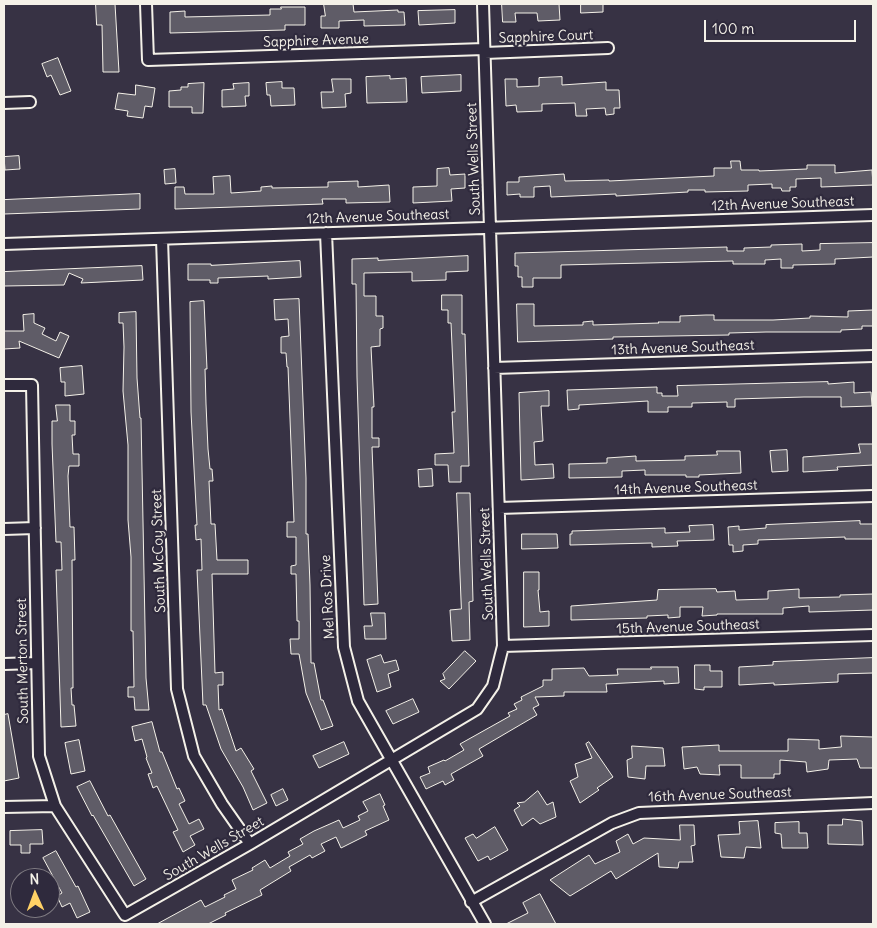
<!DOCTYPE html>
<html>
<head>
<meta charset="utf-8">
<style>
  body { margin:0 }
  #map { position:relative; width:877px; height:928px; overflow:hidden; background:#373244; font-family:Delius,sans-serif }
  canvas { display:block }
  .frame { position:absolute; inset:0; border:5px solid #f4f1e8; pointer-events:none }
  .north { position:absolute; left:10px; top:868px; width:50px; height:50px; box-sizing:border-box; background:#2f2a3d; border:1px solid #7e7a81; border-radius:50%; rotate:358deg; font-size:14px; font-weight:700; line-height:20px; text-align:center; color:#f4f1e8 }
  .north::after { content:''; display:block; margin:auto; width:18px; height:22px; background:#ffd166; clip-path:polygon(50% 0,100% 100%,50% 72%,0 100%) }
  .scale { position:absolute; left:704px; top:20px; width:152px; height:22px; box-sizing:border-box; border:2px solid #f4f1e8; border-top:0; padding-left:6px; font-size:15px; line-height:18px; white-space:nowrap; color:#f4f1e8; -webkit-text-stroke:4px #2f2a3d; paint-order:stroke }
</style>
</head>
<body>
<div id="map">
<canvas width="877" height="928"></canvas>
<div class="frame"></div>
<div class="north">N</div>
<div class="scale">100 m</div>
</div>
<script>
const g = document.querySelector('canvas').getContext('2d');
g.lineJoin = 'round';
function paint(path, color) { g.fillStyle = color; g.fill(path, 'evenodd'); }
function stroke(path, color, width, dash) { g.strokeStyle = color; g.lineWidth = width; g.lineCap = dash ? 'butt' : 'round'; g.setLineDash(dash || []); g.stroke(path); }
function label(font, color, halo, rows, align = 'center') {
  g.font = font + ' Delius,sans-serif'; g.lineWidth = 4.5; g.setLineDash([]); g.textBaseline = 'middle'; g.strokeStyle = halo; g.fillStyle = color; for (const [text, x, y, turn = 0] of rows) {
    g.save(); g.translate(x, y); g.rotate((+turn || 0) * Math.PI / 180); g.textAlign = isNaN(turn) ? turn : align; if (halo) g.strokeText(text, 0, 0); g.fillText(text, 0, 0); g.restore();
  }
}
const building = new Path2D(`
  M96,4H115L119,72H103L102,25H97Z
  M324,4H353L354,12L398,10V12H404L405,25L364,26V20L339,21V28H321V16H325Z
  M502,4H559L560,20L538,21L537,13H515L516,22H503Z
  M581,4H603V12L581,13Z
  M281,7H305V25H285V30L170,33V12L185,11V17L270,15V9H281Z
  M455,10V23L419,25L418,11Z
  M58,58L71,91L60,95L51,75L47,77L42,64Z
  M461,75V91L422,93L421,77Z
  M390,76V79L406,78L407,102L367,103L366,77Z
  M562,77V85L606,82V90H619L620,108H614V114L606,115L605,108L586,109L587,116H576L575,103L542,104V111L517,112L516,105L506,106L505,79H517V87L539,86V78Z
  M332,79H351V93L345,94L346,107L322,108L321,92H333Z
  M282,82V88H294L295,105L271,106L270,95H267L266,83Z
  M204,83L203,113H192V107H169V91L181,90V87H188V84Z
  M249,83V96H245L246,106L222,107V90L234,89L233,84Z
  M136,85L155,88L152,107L145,106L143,118L127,116L128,111L115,109L118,93L135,95Z
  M19,156L20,169L5,170L4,157Z
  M731,161H740L741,170H759V171L807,169V165H835V173L872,170L873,185L821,187V178L796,179V187H790V191H782L781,188H772V184L748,185V191L705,192V190H688V192L616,196V194L551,197L550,186L534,187V197H520V194L507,195V182H519V177L564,174L565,181L609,180V181L714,176V168H731Z
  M449,168L450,175L465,174V188L451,189L452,201L413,203V187L437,186V169Z
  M175,169L176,183L165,184L164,170Z
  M230,176L231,193L261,191V187L272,186V188L328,187V182L358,181V187L389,185L390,202L346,203V199H322L323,204L175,209V187H184L185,194H214L213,177Z
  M140,194V209L4,214V200Z
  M873,243V257L835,259V264L793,265V268H781V259L765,260V264H733V261L561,265V278H533V287H522V277H518V266H515V253L727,247V251H744V248L771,247V245L802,244V251L820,250V244Z
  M468,256V271L446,272V280L412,281V272L364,273V296H376V316H383V328L380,329V346L371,347L374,407H372V438H379V447H372L378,604L364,605L357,377L356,284H352V259L378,258V260Z
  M300,261L301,277L268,279V276L218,278V283H210V280H188V264H211V265Z
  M142,266L143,280L81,283L83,279L69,273L64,285L4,286V272Z
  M442,295H462V334H465L469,466H461V482H449L448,465H435V454L454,453L452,412H455L451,323H448V310H442Z
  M299,299L306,478V534H308L310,585L311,663H314L321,700H323L333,726L321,730L306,693L299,654H291L290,639H299V621H297L296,574H291V566L296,565V537H287V522H294L288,367H287L286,353H281V337L289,336L288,319L275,320L274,300Z
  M204,301L207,369H205L206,404L208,449L210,469H212L213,481H209L211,524H215L217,560H248V574H212L215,673L223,672V685H218L219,710L222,709L236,751L241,748L254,769L251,771L267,803L253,810L243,787L221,749L206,705H203L197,570H202L201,539L196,540L195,525H197L191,412L190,302Z
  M517,304H534V326L583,325V322L593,321V325L659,323L658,322H680V316L706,315H714V320H773L810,318V316L848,317V311L873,310V326H862V329L841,330V332H766L729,333V335L613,337V339L518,342Z
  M136,312L137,378L140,418H141L146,678L149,710H135L134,697H128V687H134L133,631H131V557L128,520V445L123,391L124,347L123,323H119V313Z
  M34,314V323L45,328L42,334L56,341L60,332L69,336L59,358L19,341L20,348L4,349V331H24L23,315Z
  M82,366L84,394L65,396V382H61L60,368Z
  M828,382V384L854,382V393L871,392L872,406L841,407V397H804L735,399V407H727V402L692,403V407H668V412H648V401L579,405V409L568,410L567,390L657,387V393H662V396H678L677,386Z
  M549,391V406H541L543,441L534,442L535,465L553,464L554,478L521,480L519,393Z
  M56,405H70V421H75V435H72L73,454H79V466H69L68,476L70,527H74L75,560H72L73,688H71L72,705H74L76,726L61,727L56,570H62L61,542H56L52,444V421H57Z
  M859,444H873V465L837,467L838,470L803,472V457L860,453Z
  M787,450L788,471L772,472L770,451Z
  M717,451H740L741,473L699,475V477H686V475H645V470L622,471V477L569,478V464L607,463V458L636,456V461L685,460V456L717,455Z
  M432,469L433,486L419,487L418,470Z
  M457,493H470L473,601L469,602L470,640L452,641L450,610L461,609Z
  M860,521V524H873V539H845V537L758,540V544L743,545V551L733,552V545H729L728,527L739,526V530L766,528V525Z
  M713,525L714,540L677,541L678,546L652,547V543L570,545V534H572V531L665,528V533L690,532L689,526Z
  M522,534H557L558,548L522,549Z
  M524,572H539V590H538L540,612L549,611V626L524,627Z
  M716,589L717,592L735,591L736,600L768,599V591L799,589V598L840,597V595L873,594V610L809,612V606L783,608V614H717V615L702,616L703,607H680V617L668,618V615L647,616V618L571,620V606L657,600L658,590Z
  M371,613H385L386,639H365L364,626H372Z
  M465,651L476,661L449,689L440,681L445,679L443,674Z
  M381,655L384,663L396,660L399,670L388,674L391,687L377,692L367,660Z
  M873,658V673L838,674V682L774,685V683L739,685V667L773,665V662Z
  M695,665H710V671H722V687H704V690L695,689Z
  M651,667H678L679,683L664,684V681L606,684L607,692H564V696L535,697L539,705L533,708L537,715L479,749L483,756L451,774L454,780L445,785L443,781L426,789L420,777L430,773L428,767L444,760L445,761L464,750L460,744L510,716L508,713L517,709L514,704L522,700L521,697L543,686V680H552V669L584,668L589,676L618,675L617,669H651Z
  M413,699L419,712L393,724L386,711Z
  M8,714L19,778L4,781V715Z
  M152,722L160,752H162L177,789L179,788L185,801L179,804L189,824L199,819L204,829L190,836L195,845L183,852L173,832L178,830L157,786L153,788L148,774L152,773L146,758L147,757L142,739L135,741L132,727Z
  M841,736L873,737V768H860L857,759L829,760L828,769L807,772L806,762L780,760V774H774V778H741V765H719L720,775L700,774L697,767L684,769L682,747L719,745V751H788V739L819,740V749L841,747Z
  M79,740L85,771L71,774L65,743Z
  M344,742L349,754L319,768L313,756Z
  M589,742L613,777L597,788L599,790L580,803L570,781L578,777L575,764L592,758L586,744Z
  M632,746L663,748L665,766H646L645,779L628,777L627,760L632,758Z
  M90,781L108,816L110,815L146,879L134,886L93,815L92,816L77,787Z
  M283,789L288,800L276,806L271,795Z
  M538,791L547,805L553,802L556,817L540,824L533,818L522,826L514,810L520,806L517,803L524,802Z
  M380,794L385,805L383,806L389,820L365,831L367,835L341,848L336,837L321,844L325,851L312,858L310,855L289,867L291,871L260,890L262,895L225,913L226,915L208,924H157L201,900L205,907L225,897L224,895L236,889L232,880L253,870L252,868L265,860L270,868L290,856L288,852L303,844L300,839L314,831L339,820L343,828L360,820L358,816L368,811L363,802Z
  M843,819L862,821L863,845L828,844V825H842Z
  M758,821L761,848L746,847L744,858L721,857L718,835L740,834L739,822Z
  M799,822V833H807L808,848H782L781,834L775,833V823Z
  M680,825H694L695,845L691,846L693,862H679L678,868L659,867L658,853L616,879L611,871L570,896L550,880L589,855L595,864L620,852L616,841L628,834L633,844L644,838L680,840Z
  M495,827L508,850L490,860L488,856L478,861L465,838L473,834L476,838Z
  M42,830L43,844H30V853H21V845H10V831Z
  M56,851L76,887L78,886L90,912L77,918L70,903L62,907L57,896L62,893L43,858Z
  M540,894L556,924H506L528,913L523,903Z`);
paint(building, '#5f5c67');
stroke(building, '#f4f1e8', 1);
const minor = new Path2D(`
  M146,4L148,60L484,49
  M485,53L608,48
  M4,103L30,102
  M326,233L344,647L358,701L485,924
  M162,239L177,689L194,756L222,804L250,844
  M4,244L873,215
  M494,368L873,356
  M4,385H32L39,756L55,806L125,915L250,844L477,709L493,686L503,646L483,4
  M499,508L873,496
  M4,529L35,528
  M503,646L873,635
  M4,664L36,663
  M4,807L55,806
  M471,902L612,823L639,813L873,803`);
stroke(minor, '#f4f1e8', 14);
stroke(minor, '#2f2a3d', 10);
label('14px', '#f4f1e8', '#2f2a3d', [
  ["Sapphire Court",546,37,-2],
  ["Sapphire Avenue",316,41,-2],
  ["South Wells Street",474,159,-92],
  ["12th Avenue Southeast",783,204,-2],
  ["12th Avenue Southeast",378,217,-2],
  ["13th Avenue Southeast",683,348,-2],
  ["14th Avenue Southeast",686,488,-2],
  ["South McCoy Street",159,551,-92],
  ["South Wells Street",487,564,-92],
  ["Mel Ros Drive",328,597,-93],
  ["15th Avenue Southeast",688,627,-2],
  ["South Merton Street",23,661,-91],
  ["16th Avenue Southeast",720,795,-2],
  ["South Wells Street",214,849,-30]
]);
</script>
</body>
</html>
